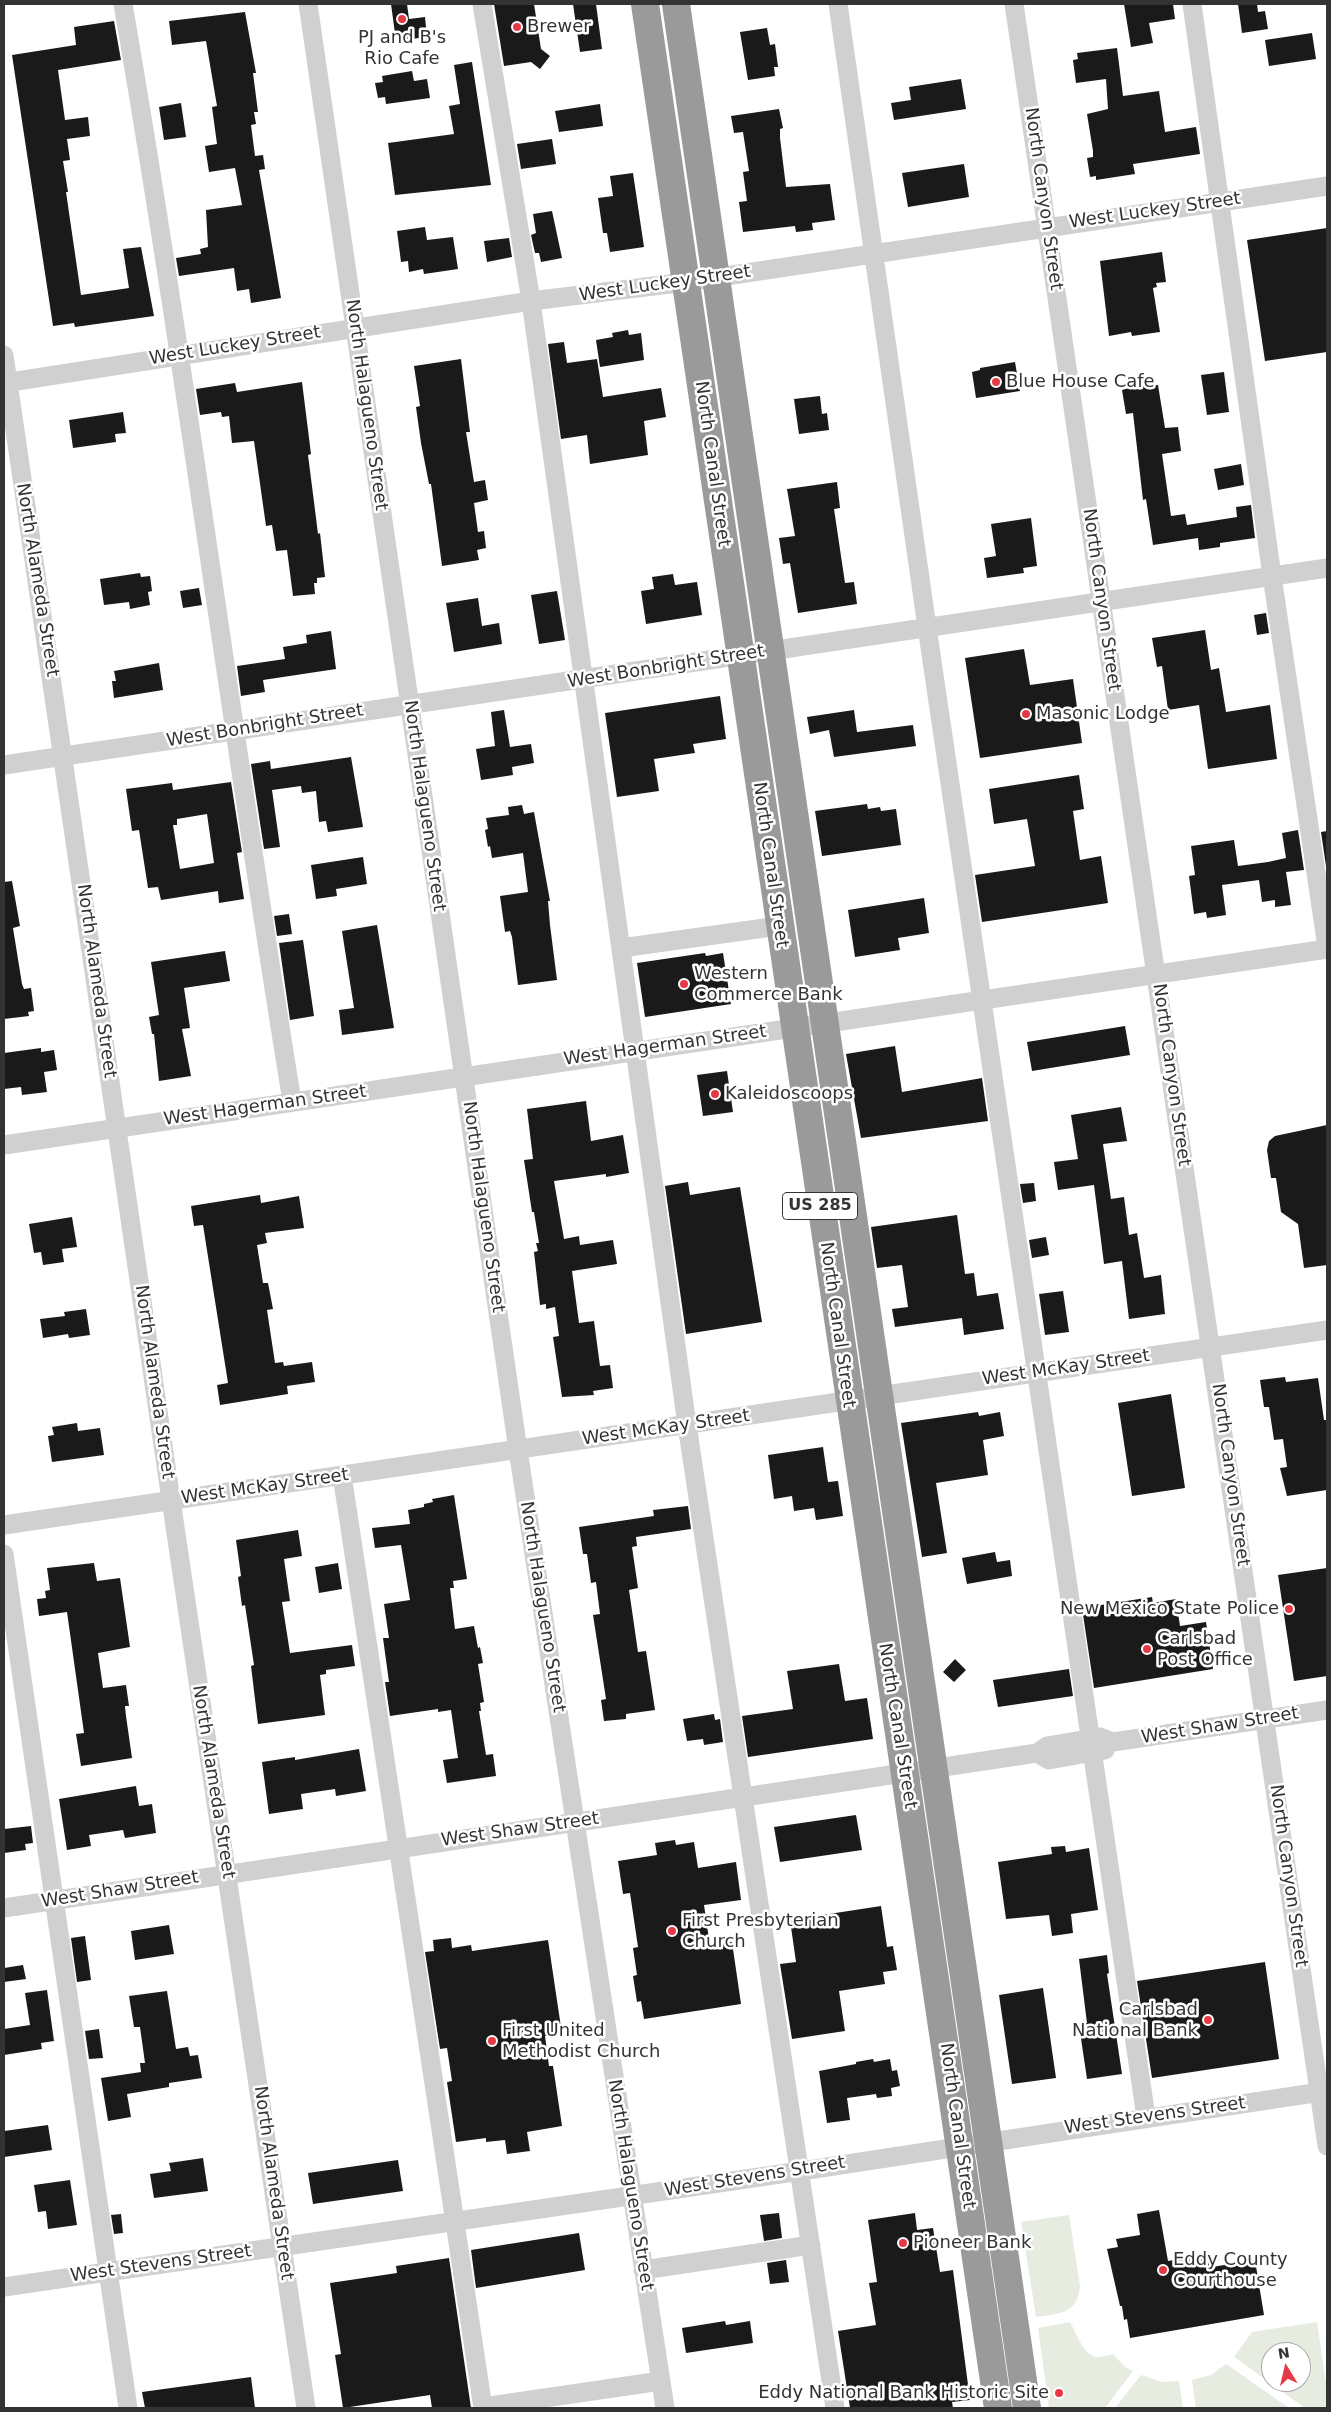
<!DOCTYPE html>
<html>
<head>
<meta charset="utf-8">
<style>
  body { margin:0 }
  #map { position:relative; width:1331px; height:2412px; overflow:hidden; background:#fff; font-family:"DejaVu Sans",sans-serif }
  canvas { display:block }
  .frame { position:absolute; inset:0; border:5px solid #333; pointer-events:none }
  .north { position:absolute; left:1261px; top:2342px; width:50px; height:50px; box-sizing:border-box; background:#fff; border:1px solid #adadad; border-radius:50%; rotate:351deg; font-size:14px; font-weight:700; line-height:20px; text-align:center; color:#333 }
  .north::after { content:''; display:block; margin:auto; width:18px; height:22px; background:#e63946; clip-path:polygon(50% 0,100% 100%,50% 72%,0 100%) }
</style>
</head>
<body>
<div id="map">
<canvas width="1331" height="2412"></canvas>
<div class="frame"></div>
<div class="north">N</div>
</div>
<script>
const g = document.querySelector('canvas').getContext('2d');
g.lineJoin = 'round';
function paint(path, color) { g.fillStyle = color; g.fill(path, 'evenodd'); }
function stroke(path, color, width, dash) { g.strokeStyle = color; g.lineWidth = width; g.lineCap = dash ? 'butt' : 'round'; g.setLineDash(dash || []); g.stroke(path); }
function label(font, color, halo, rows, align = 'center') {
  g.font = font + ' "DejaVu Sans",sans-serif'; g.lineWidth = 5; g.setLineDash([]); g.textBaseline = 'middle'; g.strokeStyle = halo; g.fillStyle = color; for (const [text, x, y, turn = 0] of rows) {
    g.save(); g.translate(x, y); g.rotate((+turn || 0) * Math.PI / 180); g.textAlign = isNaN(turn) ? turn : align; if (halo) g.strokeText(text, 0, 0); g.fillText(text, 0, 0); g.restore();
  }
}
paint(new Path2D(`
  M1069,2215L1080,2286C1077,2315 1060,2313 1036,2317L1021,2222Z
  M1070,2322C1076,2332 1083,2355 1097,2357C1102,2357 1108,2355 1113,2354L1125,2367L1133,2371L1105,2408H1049L1038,2328Z
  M1317,2322L1327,2390V2408H1305L1234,2357L1252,2332ZM1271,2352H1301V2382H1271Z
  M1226,2364L1289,2408H1196L1192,2380L1211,2375Z
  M1141,2375L1162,2382L1179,2381L1183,2408H1115Z`), '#e6ecdf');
paint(new Path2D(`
  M391,4H407L409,19L425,17L427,37L396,41Z
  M494,4H534L541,49L550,56L540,69L531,62L504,66Z
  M573,4H596L602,49L580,52Z
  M1124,4H1173L1175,19L1149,23L1153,43L1131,47Z
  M1238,4H1257L1258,12L1265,11L1268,29L1242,33Z
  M245,12L256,73H253L258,112H254L256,124L251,125L255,156L263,155L265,169L259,170L281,298L251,303L249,289L237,291L234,268L179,276L176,258L201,254L200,249L208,247L206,210L242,205L235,168L209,172L205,146L217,144L212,107L217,106L206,41L172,45L169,21Z
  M114,21L121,60L58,70L65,120L88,117L90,136L67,139L70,160L63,161L68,192H66L81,295L129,288L123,249L141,247L154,316L75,327L74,323L53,326L12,55L76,45L74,27Z
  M767,28L770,45L775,44L778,67H774L775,76L748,80L740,32Z
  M1312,33L1316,59L1269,66L1265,40Z
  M1117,48L1123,96L1159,91L1165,132L1196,127L1200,154L1133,164L1135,174L1096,180V176L1090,177L1087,158L1093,157V151L1087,114L1108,109L1106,79L1076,83L1073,60L1078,59L1077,53Z
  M472,62L491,185L395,195L388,143L454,134L449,106L460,104L454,65Z
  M412,71L414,81L427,79L430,98L386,104L385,97L378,98L375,83L383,82L382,76Z
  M961,79L966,109L894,120L891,103L911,100L909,87Z
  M181,103L186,137L164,140L159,107Z
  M600,104L603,126L559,132L555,111Z
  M779,109L783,128L780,129V138L786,187L830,184L835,220L812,223L813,230L796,232L795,226L743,232L739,202L747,201L743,172L749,171L743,132L734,133L731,116Z
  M552,139L556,164L521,169L517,144Z
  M964,164L969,197L908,207L902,173Z
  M633,173L644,247L610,252L607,233H603L598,198L613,196L610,176Z
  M552,211L562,258L541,262L539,253H535L531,235L536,233L533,214Z
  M425,227L427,240L453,237L458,269L424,274L423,269L409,272L408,261L401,262L397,231Z
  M1327,228V352L1265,361L1247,240Z
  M509,238L512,257L487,262L484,241Z
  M1162,252L1166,282L1156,283L1157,287L1153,288L1160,332L1132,336L1131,332L1109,336L1100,261Z
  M628,330L629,335L641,333L644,360L600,367L596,340L613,337L612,333Z
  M564,342L567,363L597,359L603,397L661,388L666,417L644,421L648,455L590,464L587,435L561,439L548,344Z
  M461,359L470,432H466L474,482L485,480L488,500L474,503L478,532L484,531L486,548L477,550L479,560L442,566L431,484H429L421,443L416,407L420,406L414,366Z
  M1015,362L1020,391L976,398L972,372L980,370V368Z
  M1224,372L1229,412L1207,415L1201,375Z
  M302,382L311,454L308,455L314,502L318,534L320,533L325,577L317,578V583H314L315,594L293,596L287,550L276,551L272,525L266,526L254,441L232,443L229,416L222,417L221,412L200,415L196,389L235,383L237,392Z
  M1143,382L1144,386L1158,385L1165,428L1178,427L1181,451L1162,454L1171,516L1185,514L1187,525L1237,517L1236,507L1251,505L1255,538L1220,543V547L1199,550L1198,538L1153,545L1146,499L1143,500L1133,413L1126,414L1122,390L1129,388V385Z
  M820,396L822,414L827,413L829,430L799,434L794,399Z
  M123,412L126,433L115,434L116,442L73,448L69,420Z
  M1241,464L1244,485L1218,490L1214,469Z
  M837,482L840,508L834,509L845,583L854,582L857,604L798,613L790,563L783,564L779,538L795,536L787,489Z
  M1031,518L1037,566L1023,568L1024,573L987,578L984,558L996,556L991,524Z
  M140,573L141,577L150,576L152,591L148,592L150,605L130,609L129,602L104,605L100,579Z
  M673,574L675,585L697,582L702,615L646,624L641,591L654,589L652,577Z
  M199,588L202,605L183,608L180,591Z
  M557,591L565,640L539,644L531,595Z
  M478,598L482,626L499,623L502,644L454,652L446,603Z
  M1266,613L1269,633L1257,635L1254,615Z
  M1205,630L1211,670L1219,668L1226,712L1270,705L1277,759L1208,769L1199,705L1168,710L1162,666L1157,667L1152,638Z
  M331,631L336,669L263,680L265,692L241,696L237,666L285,659L283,647L307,643L306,635Z
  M1024,649L1030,685L1073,679L1082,743L980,758L965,658Z
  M159,663L163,690L114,698L112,681H116L114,671Z
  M720,696L726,739L693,744L695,753L654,759L659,791L617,797L605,713Z
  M504,710L510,747L531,744L534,763L512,767L513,775L481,780L476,749L495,746L491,712Z
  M854,710L857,732L913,725L916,746L834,757L829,730L810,734L807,717Z
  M351,757L363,827L328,832L326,821L319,822L316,791L302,793L301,786L272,790L280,847L264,849L251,764L270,761L271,769Z
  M1079,775L1084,809L1073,811L1080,860L1101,856L1108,903L982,922L975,875L1035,866L1027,819L994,824L989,789Z
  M231,782L242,852L237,853L244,899L219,903L218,891L161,900L158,887L148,888L139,830L132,831L126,789L172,783L173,790ZM207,814L214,863L180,869L173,825H177V819Z
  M867,804L868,809L880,807L881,811L896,809L901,845L822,856L815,811Z
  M522,805L524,814L534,812L550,901H548L550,925L557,980L518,985L512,937L510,931L505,932L500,896L528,892L523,853L492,858L490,846L488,847L485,830L488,829L486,818L509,815L508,807Z
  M1298,830L1304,870L1286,872L1291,905L1275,907V900L1262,902L1259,880L1222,885L1226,915L1207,918L1206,912L1194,914L1189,876L1195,875L1191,846L1234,840L1238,866L1268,862L1286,858L1282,833Z
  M1327,831V866H1326L1321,832Z
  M363,857L367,884L336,889L337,896L316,899L311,865Z
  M12,881L20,926L13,928L22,984L24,989L31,988L34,1011L28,1012L29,1016L4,1019V882Z
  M924,898L929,933L898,938L900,950L855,957L848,910Z
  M289,914L292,934L277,936L274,916Z
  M377,925L394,1028L342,1035L339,1010L354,1008L342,931Z
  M303,940L314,1016L290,1020L279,943Z
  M225,951L230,981L184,988L190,1028L182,1029L191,1076L159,1081L154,1034H152L149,1017L159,1015L151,962Z
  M705,953L706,956L723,953L731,1004L645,1017L637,963Z
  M1125,1026L1130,1055L1032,1071L1027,1042Z
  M895,1046L902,1092L982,1078L988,1121L861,1138L846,1054Z
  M41,1048V1052L54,1050L57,1070L44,1072L47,1092L22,1095L21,1087L4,1089V1053Z
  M727,1071L733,1112L703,1116L697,1075Z
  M586,1101L591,1141L623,1135L629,1173L606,1177V1174L554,1181L564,1239L579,1236L580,1245L613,1240L617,1264L572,1271L579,1323L594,1321L600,1366L610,1365L613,1388L593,1391L594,1395L562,1397L553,1337L559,1336L555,1307L546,1309V1304L540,1305L534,1252L538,1251L536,1243H539L534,1212H532L524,1160L533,1159L527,1109Z
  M1121,1107L1127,1141L1103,1144L1111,1199L1124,1197L1129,1235L1137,1233L1144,1278L1161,1275L1165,1314L1129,1319L1122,1261L1104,1264L1094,1185L1058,1190L1054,1162L1078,1159L1071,1115Z
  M1327,1125V1265L1304,1268L1298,1224L1281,1212L1276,1178H1271L1267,1150L1269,1141L1275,1136Z
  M688,1182L690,1195L740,1187L762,1322L686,1334L665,1186Z
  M1034,1183L1036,1201L1023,1203L1020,1184Z
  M260,1195L261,1203L299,1196L304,1228L265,1233L267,1243L257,1245L263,1283H268L273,1309L267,1310L275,1363L283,1362L284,1366L312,1362L315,1382L287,1386L288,1394L220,1405L217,1385L228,1383L203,1225L194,1226L191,1206Z
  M957,1215L965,1274L974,1273L977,1296L998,1293L1004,1329L964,1335L962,1318L895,1327L892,1309L908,1307L902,1265L877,1268L871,1227Z
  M72,1217L77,1247L62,1249L64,1262L43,1265L41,1252L34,1253L29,1224Z
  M1046,1237L1049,1255L1032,1258L1029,1240Z
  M1063,1291L1069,1332L1045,1335L1039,1294Z
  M86,1309L90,1335L69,1338L68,1334L43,1338L40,1319L65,1316L64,1312Z
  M1285,1377L1286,1382L1318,1378L1324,1420H1327V1490L1287,1496L1280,1468L1287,1467L1283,1439L1274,1440L1269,1407H1264L1260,1380Z
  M1171,1394L1185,1488L1132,1496L1118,1403Z
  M978,1412L979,1416L1000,1412L1004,1436L983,1440L988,1475L936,1483L947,1553L922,1557L901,1423Z
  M77,1423L78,1431L100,1428L104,1455L52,1462L48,1436L54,1435L52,1427Z
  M823,1447L828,1482L838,1481L843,1516L816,1520L814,1508L794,1511L792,1496L774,1499L768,1455Z
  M454,1495L467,1579L453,1581L454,1588H450L455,1629L474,1626L478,1648L480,1647L483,1663L478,1664L484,1702L480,1703L481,1711H479L486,1755L493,1754L496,1776L447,1783L443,1760L458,1758L451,1710L438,1712V1709L390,1716L385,1682H389L383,1638H389L384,1604L410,1600L401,1545L375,1548L372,1528L410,1524L408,1510L424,1507V1504L433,1502L432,1499Z
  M688,1506L691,1529L636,1537L637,1546L632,1547L638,1588L629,1590L638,1652L646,1651L655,1710L626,1714V1719L604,1721L601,1700L606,1699L593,1615L600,1614L596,1582L591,1583L587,1554H583L579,1527L654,1516L653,1510Z
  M298,1530L302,1556L284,1559L290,1601L282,1602L290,1653L352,1645L355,1666L326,1670V1674L320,1675L325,1715L258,1724L251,1666L254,1665L245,1605L242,1606L238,1577L241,1576L236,1540Z
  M995,1552L997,1562L1010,1560L1012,1576L967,1584L962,1558Z
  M94,1563L97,1581L120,1578L130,1647L98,1653L103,1688L126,1685L129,1706H125L126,1716L132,1758L81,1766L76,1734L84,1733L67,1612L39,1616L37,1599L46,1598L45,1591L50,1590L47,1568Z
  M338,1563L342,1589L319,1593L315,1567Z
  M1327,1568V1676L1294,1681L1278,1575Z
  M1152,1597L1153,1603L1176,1599L1180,1626L1206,1622L1213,1669L1094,1688L1082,1608Z
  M955,1659L966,1670L954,1682L943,1672Z
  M839,1664L845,1701L867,1698L873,1739L748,1757L742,1716L793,1709L787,1671Z
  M1069,1669L1073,1696L998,1707L993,1680Z
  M714,1714L715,1720L720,1719L723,1742L704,1745L703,1739L687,1741L683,1719Z
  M359,1749L366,1791L336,1796L335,1789L301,1794L303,1809L269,1814L262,1762L295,1757V1760Z
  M136,1786L139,1806L152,1804L156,1833L125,1838L123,1830L89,1835L91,1846L67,1850L59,1799Z
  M856,1815L862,1850L780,1862L774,1827Z
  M31,1826L33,1843L25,1844L26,1850L4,1853V1829Z
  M675,1840L676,1845L694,1842L698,1868L736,1862L741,1900L704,1905L710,1946L732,1942L741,2004L644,2019L641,2001L637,2002L633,1976L637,1975L633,1948L638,1947L630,1893L623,1894L618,1861L657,1855L655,1843Z
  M1065,1846L1066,1852L1089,1848L1098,1910L1071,1914L1073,1933L1052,1936L1049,1915L1006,1919L998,1862L1052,1854L1051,1847Z
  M881,1906L887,1947L893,1946L897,1970L883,1972L885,1984L839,1991L845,2031L792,2039L780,1964L796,1962L790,1920Z
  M169,1925L174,1954L135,1960L131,1931Z
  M85,1936L91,1980L77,1982L71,1938Z
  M451,1938L452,1948L471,1945L472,1951L548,1940L562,2034L545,2036L549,2066H553L562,2126L527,2132L530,2151L507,2154L505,2140L486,2142V2138L456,2142L447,2082L452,2081L447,2048L440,2049L425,1952L434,1951L433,1940Z
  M1107,1955L1109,1973L1107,1974L1122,2074L1087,2079L1079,2025L1087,2023L1079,1959Z
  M1265,1962L1279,2059L1152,2078L1137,1981Z
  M23,1965L26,1979L4,1982V1968Z
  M1043,1988L1056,2078L1012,2084L999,1995Z
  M47,1990L54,2041L41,2043L42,2049L4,2055V2029L30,2025L25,1993Z
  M167,1991L176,2049L188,2047L190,2056L198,2055L202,2078L169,2083V2087L127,2094L131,2117L108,2121L101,2078L141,2072L140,2063H145L140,2027H134L129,1996Z
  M99,2029L103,2058L89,2059L85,2031Z
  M873,2059L874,2062L890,2059L892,2071L897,2070L900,2086L891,2088L892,2096L877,2098L876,2094L847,2098L850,2120L827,2123L819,2071L856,2064V2062Z
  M48,2125L52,2150L4,2157V2131Z
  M203,2158L208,2191L154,2198L150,2174L171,2171L169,2163Z
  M398,2160L403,2191L313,2204L308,2173Z
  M70,2180L77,2225L48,2229L46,2211L38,2212L34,2185Z
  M1159,2210L1168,2261L1209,2254L1212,2267L1255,2260L1264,2315L1130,2338L1127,2319L1124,2320L1122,2306H1120L1107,2249L1118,2247L1116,2239L1140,2235L1137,2214Z
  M779,2213L782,2238L764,2241L760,2215Z
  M915,2213L917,2230L933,2228L940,2272L953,2270L970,2400L952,2402L953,2408H850L838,2331L876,2325L869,2283L877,2282L868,2220Z
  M121,2214L123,2233L114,2234L111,2215Z
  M579,2233L585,2270L476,2288L471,2250Z
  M449,2258L471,2408H432L430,2395L343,2408L335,2355L341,2354L330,2283L397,2273L396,2266Z
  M786,2260L789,2282L770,2284L767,2263Z
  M725,2321L726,2325L750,2321L753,2343L686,2353L682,2328Z
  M251,2377L255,2408H145L142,2392Z`), '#1a1a1a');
stroke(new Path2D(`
  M123,4C186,369 232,736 292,1101
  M308,4L518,1450L665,2408
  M482,4L531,301L687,1425L835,2408
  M838,4L927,627L1146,2117
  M1014,4L1327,2146
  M1192,4L1272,576L1327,947
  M4,355L171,1500L306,2408
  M4,383L531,301L686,282L1327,186
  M4,765L1327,568
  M621,948L779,926
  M4,1145L1327,949
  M342,1475L483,2408
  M4,1525L1327,1330
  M4,1554L128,2408
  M1037,1753L1049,1760L1105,1750
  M4,1908L1037,1753L1047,1746L1100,1737L1113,1742L1327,1710
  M643,2270L811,2245
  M4,2287L801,2171L1327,2091
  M483,2407L661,2381`), '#d0d0d0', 19);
stroke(new Path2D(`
  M645,4L998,2408
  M676,4L1027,2408`), '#9a9a9a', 28);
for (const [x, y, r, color] of [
  [402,19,5,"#e63946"],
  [517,27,5,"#e63946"],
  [996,382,5,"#e63946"],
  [1026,714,5,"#e63946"],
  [684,984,5,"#e63946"],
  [715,1094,5,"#e63946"],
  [1289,1609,5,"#e63946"],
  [1147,1649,5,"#e63946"],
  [672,1931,5,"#e63946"],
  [1208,2020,5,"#e63946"],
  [492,2041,5,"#e63946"],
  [903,2243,5,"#e63946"],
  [1163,2270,5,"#e63946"],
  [1059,2393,5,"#e63946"]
]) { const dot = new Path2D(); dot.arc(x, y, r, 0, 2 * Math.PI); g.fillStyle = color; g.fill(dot); stroke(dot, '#fff', 2); }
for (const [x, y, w] of [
  [820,1206,75]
]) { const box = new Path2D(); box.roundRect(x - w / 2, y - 13.5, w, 27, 4); g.fillStyle = '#fff'; g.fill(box); stroke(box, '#333', 1); }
label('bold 16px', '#333', null, [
  ["US 285",820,1206]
]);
label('18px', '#333', '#fff', [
  ["Brewer",527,27],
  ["PJ and B's",402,38,"center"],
  ["Rio Cafe",402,59,"center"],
  ["Blue House Cafe",1006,382],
  ["Masonic Lodge",1036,714],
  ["Western",694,974],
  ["Commerce Bank",694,995],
  ["Kaleidoscoops",725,1094],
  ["New Mexico State Police",1279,1609,"right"],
  ["Carlsbad",1157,1639],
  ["Post Office",1157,1660],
  ["First Presbyterian",682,1921],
  ["Church",682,1942],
  ["Carlsbad",1198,2010,"right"],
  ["National Bank",1198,2031,"right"],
  ["First United",502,2031],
  ["Methodist Church",502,2052],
  ["Pioneer Bank",913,2243],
  ["Eddy County",1173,2260],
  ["Courthouse",1173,2281],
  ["Eddy National Bank Historic Site",1049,2393,"right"]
], 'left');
label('18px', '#333', '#fff', [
  ["North Canyon Street",1043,199,82],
  ["West Luckey Street",1155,211,-8],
  ["West Luckey Street",665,284,-8],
  ["West Luckey Street",235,346,-9],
  ["North Halagueno Street",366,405,82],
  ["North Canal Street",712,464,82],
  ["North Alameda Street",37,580,81],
  ["North Canyon Street",1101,600,82],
  ["West Bonbright Street",666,667,-9],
  ["West Bonbright Street",265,726,-9],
  ["North Halagueno Street",424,806,82],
  ["North Canal Street",770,865,82],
  ["North Alameda Street",96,981,82],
  ["West Hagerman Street",665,1046,-8],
  ["North Canyon Street",1171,1075,82],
  ["West Hagerman Street",265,1106,-8],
  ["North Halagueno Street",483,1207,82],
  ["North Canal Street",837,1325,82],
  ["West McKay Street",1066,1368,-8],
  ["North Alameda Street",154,1382,82],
  ["West McKay Street",666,1428,-8],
  ["North Canyon Street",1230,1475,82],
  ["West McKay Street",265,1487,-8],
  ["North Halagueno Street",542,1607,81],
  ["North Canal Street",897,1726,81],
  ["West Shaw Street",1220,1726,-9],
  ["North Alameda Street",213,1782,81],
  ["West Shaw Street",520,1830,-8],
  ["North Canyon Street",1288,1876,82],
  ["West Shaw Street",120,1890,-9],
  ["West Stevens Street",1155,2116,-8],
  ["North Canal Street",957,2126,82],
  ["West Stevens Street",755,2177,-9],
  ["North Alameda Street",273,2183,82],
  ["North Halagueno Street",630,2185,81],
  ["West Stevens Street",161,2264,-8]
]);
</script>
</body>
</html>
